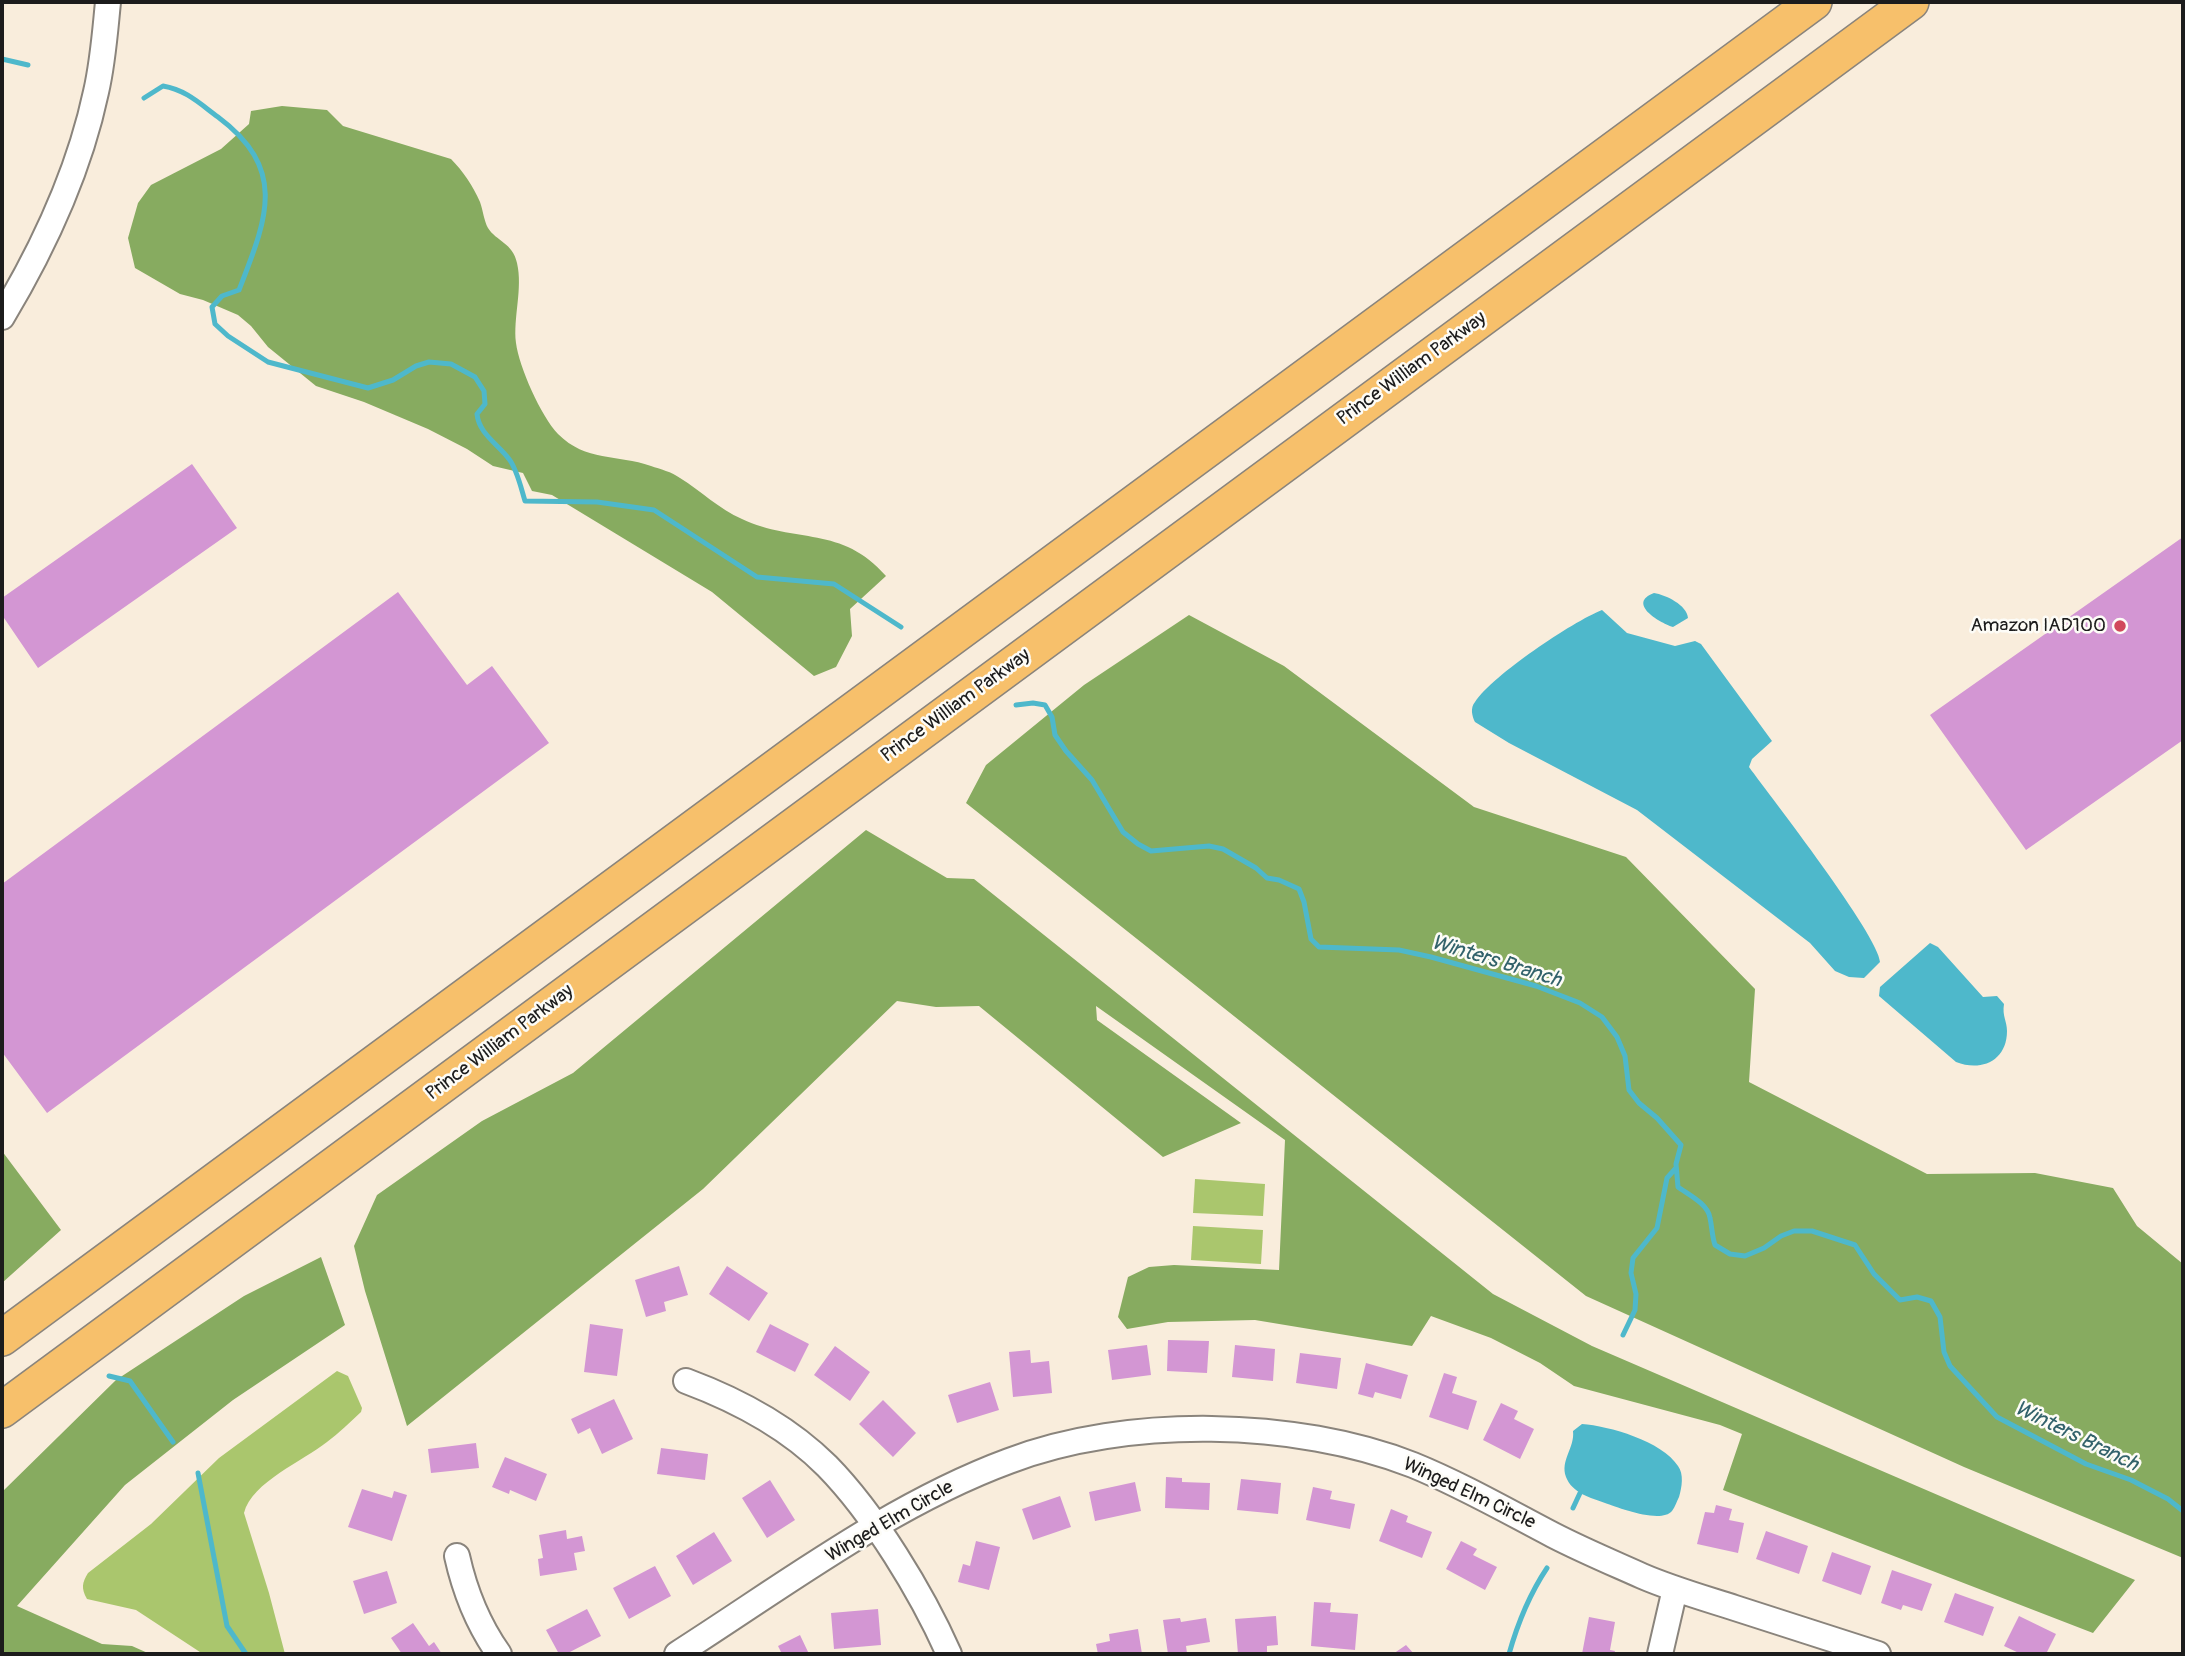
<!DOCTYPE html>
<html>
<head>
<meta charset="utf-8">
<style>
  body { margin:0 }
  #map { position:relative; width:2185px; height:1656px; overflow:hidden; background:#f9eddc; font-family:Pangolin,sans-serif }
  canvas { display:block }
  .frame { position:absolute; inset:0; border:4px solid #1c1c1c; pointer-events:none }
</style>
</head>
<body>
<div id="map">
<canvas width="2185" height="1656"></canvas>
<div class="frame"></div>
</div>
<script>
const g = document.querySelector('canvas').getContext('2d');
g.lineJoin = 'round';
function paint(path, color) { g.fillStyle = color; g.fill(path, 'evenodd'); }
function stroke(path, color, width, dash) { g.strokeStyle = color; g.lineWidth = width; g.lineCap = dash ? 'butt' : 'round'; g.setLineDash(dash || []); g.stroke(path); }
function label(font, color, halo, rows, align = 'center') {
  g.font = font + ' Pangolin,sans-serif'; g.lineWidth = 5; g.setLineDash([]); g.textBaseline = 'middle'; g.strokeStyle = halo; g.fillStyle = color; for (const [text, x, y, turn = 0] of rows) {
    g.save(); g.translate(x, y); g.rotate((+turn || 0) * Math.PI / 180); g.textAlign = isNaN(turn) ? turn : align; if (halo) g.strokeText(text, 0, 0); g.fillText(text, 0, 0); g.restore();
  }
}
paint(new Path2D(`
  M1195,1179L1265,1184L1263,1216L1193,1213Z
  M1193,1226L1263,1230L1261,1264L1191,1260Z
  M337,1371L348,1376L362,1408L361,1412C350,1422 339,1433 327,1442C303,1461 252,1482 244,1513L269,1593L285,1654H203L136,1610L87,1599C81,1588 82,1583 88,1573L151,1524L219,1458Z`), '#aac66d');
paint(new Path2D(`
  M282,106L327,110L343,126L451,159C463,171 473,186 480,202C483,210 484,221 488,228C496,241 513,243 517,263C523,289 513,317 516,343C519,367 541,416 558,434C586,462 617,454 651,466C660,469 672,472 680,478C701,491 719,509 742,519C795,544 842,525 886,576L850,609L852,636L836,667L814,676L712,592L552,495L532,491L523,473L493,466L467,449L428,429L364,402L316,386L268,347L251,326L238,315L203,300L180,294L135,268L128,238L138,203L151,185L221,149L249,124L251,111Z
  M1189,615L1284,666L1474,807L1626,857L1755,989L1749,1082L1927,1174L2035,1173L2113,1188L2137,1226L2183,1264V1558L1964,1467L1586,1296L966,803L986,765L1084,685Z
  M866,830L947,878L974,879L1493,1294L1592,1346L2135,1580L2093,1633L1723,1490L1742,1434L1720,1425L1574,1386L1540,1363L1491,1338L1431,1316L1412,1346L1255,1320L1168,1322L1127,1329L1118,1317L1128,1277L1149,1267L1174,1265L1279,1270L1285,1140L1096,1006L1097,1020L1241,1123L1163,1157L979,1006L936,1007L897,1001L703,1189L407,1426L365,1291L354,1246L377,1195L482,1121L573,1073Z
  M2,1151L61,1230L2,1283Z
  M321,1257L345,1325L233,1400L125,1485L17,1606L102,1644L132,1646L150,1654H2V1492L116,1380L244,1296Z`), '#87ab60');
paint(new Path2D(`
  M1654,593C1666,595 1687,605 1688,618L1673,627C1658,622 1627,603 1654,593Z
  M1602,610L1627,633L1675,646L1695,641L1701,644L1772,741L1752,759L1749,767C1771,797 1879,936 1880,962L1864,978L1849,977L1835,971L1810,943L1637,810L1509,743L1475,722C1472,716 1470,708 1475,702C1493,675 1572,622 1602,610Z
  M1930,943L1938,947L1983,997L1997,996L2004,1004C2002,1016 2007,1021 2007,1031C2007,1061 1981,1072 1956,1062L1879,996L1880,987Z
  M1582,1424C1609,1426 1662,1441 1678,1466C1684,1474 1682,1487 1679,1497C1677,1501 1675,1507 1672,1511C1661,1524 1619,1508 1605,1503C1591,1498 1572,1493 1566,1477C1560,1460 1575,1448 1573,1431Z`), '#4eb8cb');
stroke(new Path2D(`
  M2,59L28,65
  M144,98L163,86C186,90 199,103 218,117C289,170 266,220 239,290L222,296L212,307L215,324L228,336L268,362L368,388L393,380L416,366L429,362L451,364L475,377L484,391L485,404L477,414C479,434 498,444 509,459C517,469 521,488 525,501L597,502L654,510L757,577L834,584L901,627
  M1016,705L1033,703L1045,705L1052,717L1055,735L1066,751L1092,780L1123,832L1138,844L1151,851L1209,846L1223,849L1256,868L1267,878L1279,880L1299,889L1304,902L1311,939L1319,947L1399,950L1431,957L1536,986L1580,1003L1602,1017L1617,1037L1625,1056L1629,1090L1639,1103L1657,1118L1681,1145L1676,1164L1678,1187C1689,1195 1708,1204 1710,1218C1712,1227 1712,1236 1715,1245L1730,1254L1745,1256L1764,1248L1781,1236L1794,1231H1812L1855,1245L1874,1274L1900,1300L1917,1297L1931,1301L1940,1317L1944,1352L1950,1366L1997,1417L2086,1464L2131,1480L2168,1499L2183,1511
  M1623,1335L1635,1310L1636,1294L1631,1273L1633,1258L1657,1228L1667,1178L1675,1169
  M109,1376L130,1381L173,1442
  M198,1473L227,1626L246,1654
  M1573,1508L1580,1493
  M1509,1654C1518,1622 1529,1595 1547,1568`), '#4eb8cb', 5);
paint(new Path2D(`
  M192,464L237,528L38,668L2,615V598Z
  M2183,537V740L2026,850L1930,715Z
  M398,592L467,685L492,666L549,743L47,1113L2,1052V884Z
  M679,1266L688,1295L664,1302L666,1311L646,1317L635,1280Z
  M727,1266L768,1293L749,1321L709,1294Z
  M590,1324L623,1329L617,1376L584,1372Z
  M770,1324L809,1344L795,1372L756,1352Z
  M1168,1340L1209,1341L1207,1373L1167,1371Z
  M1147,1345L1151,1375L1112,1380L1108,1350Z
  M1235,1345L1275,1349L1273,1381L1232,1377Z
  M835,1346L870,1372L850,1401L814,1375Z
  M1030,1350L1031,1363L1049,1361L1052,1393L1013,1397L1009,1352Z
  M1300,1353L1341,1358L1337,1389L1296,1383Z
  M1366,1363L1408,1375L1401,1399L1375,1392L1373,1398L1358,1394Z
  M1444,1373L1457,1377L1452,1393L1477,1401L1468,1430L1429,1417Z
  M990,1382L999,1410L957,1423L948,1395Z
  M614,1399L633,1439L602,1454L590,1428L578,1434L571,1419Z
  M883,1400L916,1433L893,1457L859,1424Z
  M1501,1403L1518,1411L1514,1419L1534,1429L1520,1459L1483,1440Z
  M476,1443L479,1468L431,1473L428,1449Z
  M661,1448L708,1454L705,1480L657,1474Z
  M505,1457L547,1474L536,1501L510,1490L509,1494L492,1487Z
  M1166,1477L1182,1478V1482L1210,1483L1209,1510L1165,1508Z
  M1241,1479L1281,1483L1278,1514L1237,1510Z
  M770,1480L795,1520L767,1538L742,1498Z
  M1135,1482L1141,1511L1095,1521L1089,1492Z
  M1313,1487L1332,1491L1330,1499L1355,1504L1350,1529L1306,1520Z
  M362,1489L392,1498L394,1491L407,1495L392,1541L348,1527Z
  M1060,1496L1071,1527L1033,1540L1022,1509Z
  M1716,1505L1732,1509L1729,1520L1744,1523L1738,1553L1697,1544L1705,1512L1714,1513Z
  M1391,1509L1408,1516L1406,1522L1432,1532L1422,1558L1379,1541Z
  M566,1530L567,1539L582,1536L585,1551L574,1553L577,1570L540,1576L538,1559L543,1558L539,1535Z
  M1766,1531L1808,1546L1799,1574L1756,1559Z
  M714,1532L732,1561L693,1585L676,1556Z
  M976,1541L1000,1547L989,1590L958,1582L963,1564L970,1566Z
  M1461,1541L1477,1549L1473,1555L1497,1567L1485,1590L1446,1569Z
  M1832,1552L1871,1566L1861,1595L1822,1581Z
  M655,1566L671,1596L629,1619L613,1588Z
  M1892,1570L1932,1584L1922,1611L1903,1605L1901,1610L1881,1603Z
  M387,1571L397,1603L364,1614L353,1581Z
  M1955,1593L1994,1607L1983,1636L1944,1622Z
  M1314,1602L1331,1603L1330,1612L1358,1614L1355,1650L1311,1646Z
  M587,1609L601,1636L566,1654H559L546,1630Z
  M878,1609L881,1645L834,1649L831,1613Z
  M1276,1616L1278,1645L1267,1646V1652L1238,1654L1235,1619Z
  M2019,1616L2056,1634L2046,1654L2025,1652L2021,1654L2004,1646Z
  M1589,1617L1615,1622L1610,1650L1615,1651L1614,1654H1582Z
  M1180,1618L1181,1622L1206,1618L1210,1642L1186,1646L1187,1653L1168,1654L1163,1620Z
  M413,1623L429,1646L434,1642L442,1654H402L391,1638Z
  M1138,1629L1142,1654H1098L1096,1644L1110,1641L1109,1634Z
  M800,1635L809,1654H782L778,1646Z
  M1406,1645L1414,1654H1393Z`), '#d396d3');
const minor = new Path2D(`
  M2,317C44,247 79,172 96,92C103,62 105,32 108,2
  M686,1381C737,1400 788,1427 827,1466C874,1514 922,1593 949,1654
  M457,1556C465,1592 477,1623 499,1654
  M677,1654C782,1587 892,1504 1009,1461C1127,1416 1296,1419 1413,1465C1462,1485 1507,1511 1553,1535C1582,1550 1613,1563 1642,1576C1672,1589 1704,1598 1735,1608C1783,1623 1830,1639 1878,1654
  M1660,1654L1675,1589`);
const highway = new Path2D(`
  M2,1338L1814,2
  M2,1410L1911,2`);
stroke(minor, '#8a847c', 28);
stroke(highway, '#8a847c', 38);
stroke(minor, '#fff', 24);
stroke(highway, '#f7c06b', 35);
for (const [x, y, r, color] of [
  [2120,626,7,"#d1495b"]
]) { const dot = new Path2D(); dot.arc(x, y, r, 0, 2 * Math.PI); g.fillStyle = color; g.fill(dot); stroke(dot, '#fdfcf7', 2.5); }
label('19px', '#1c1c1c', '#fdfcf7', [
  ["Prince William Parkway",1412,369,-36],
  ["Prince William Parkway",956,706,-36],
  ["Prince William Parkway",500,1043,-37],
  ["Winged Elm Circle",1469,1494,25],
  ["Winged Elm Circle",890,1522,-30]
]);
label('19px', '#1c1c1c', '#fdfcf7', [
  ["Amazon IAD100",2106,626]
], 'right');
label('italic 21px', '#32626b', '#fdfcf7', [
  ["Winters Branch",1496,962,17],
  ["Winters Branch",2076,1437,26]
]);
</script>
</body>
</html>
